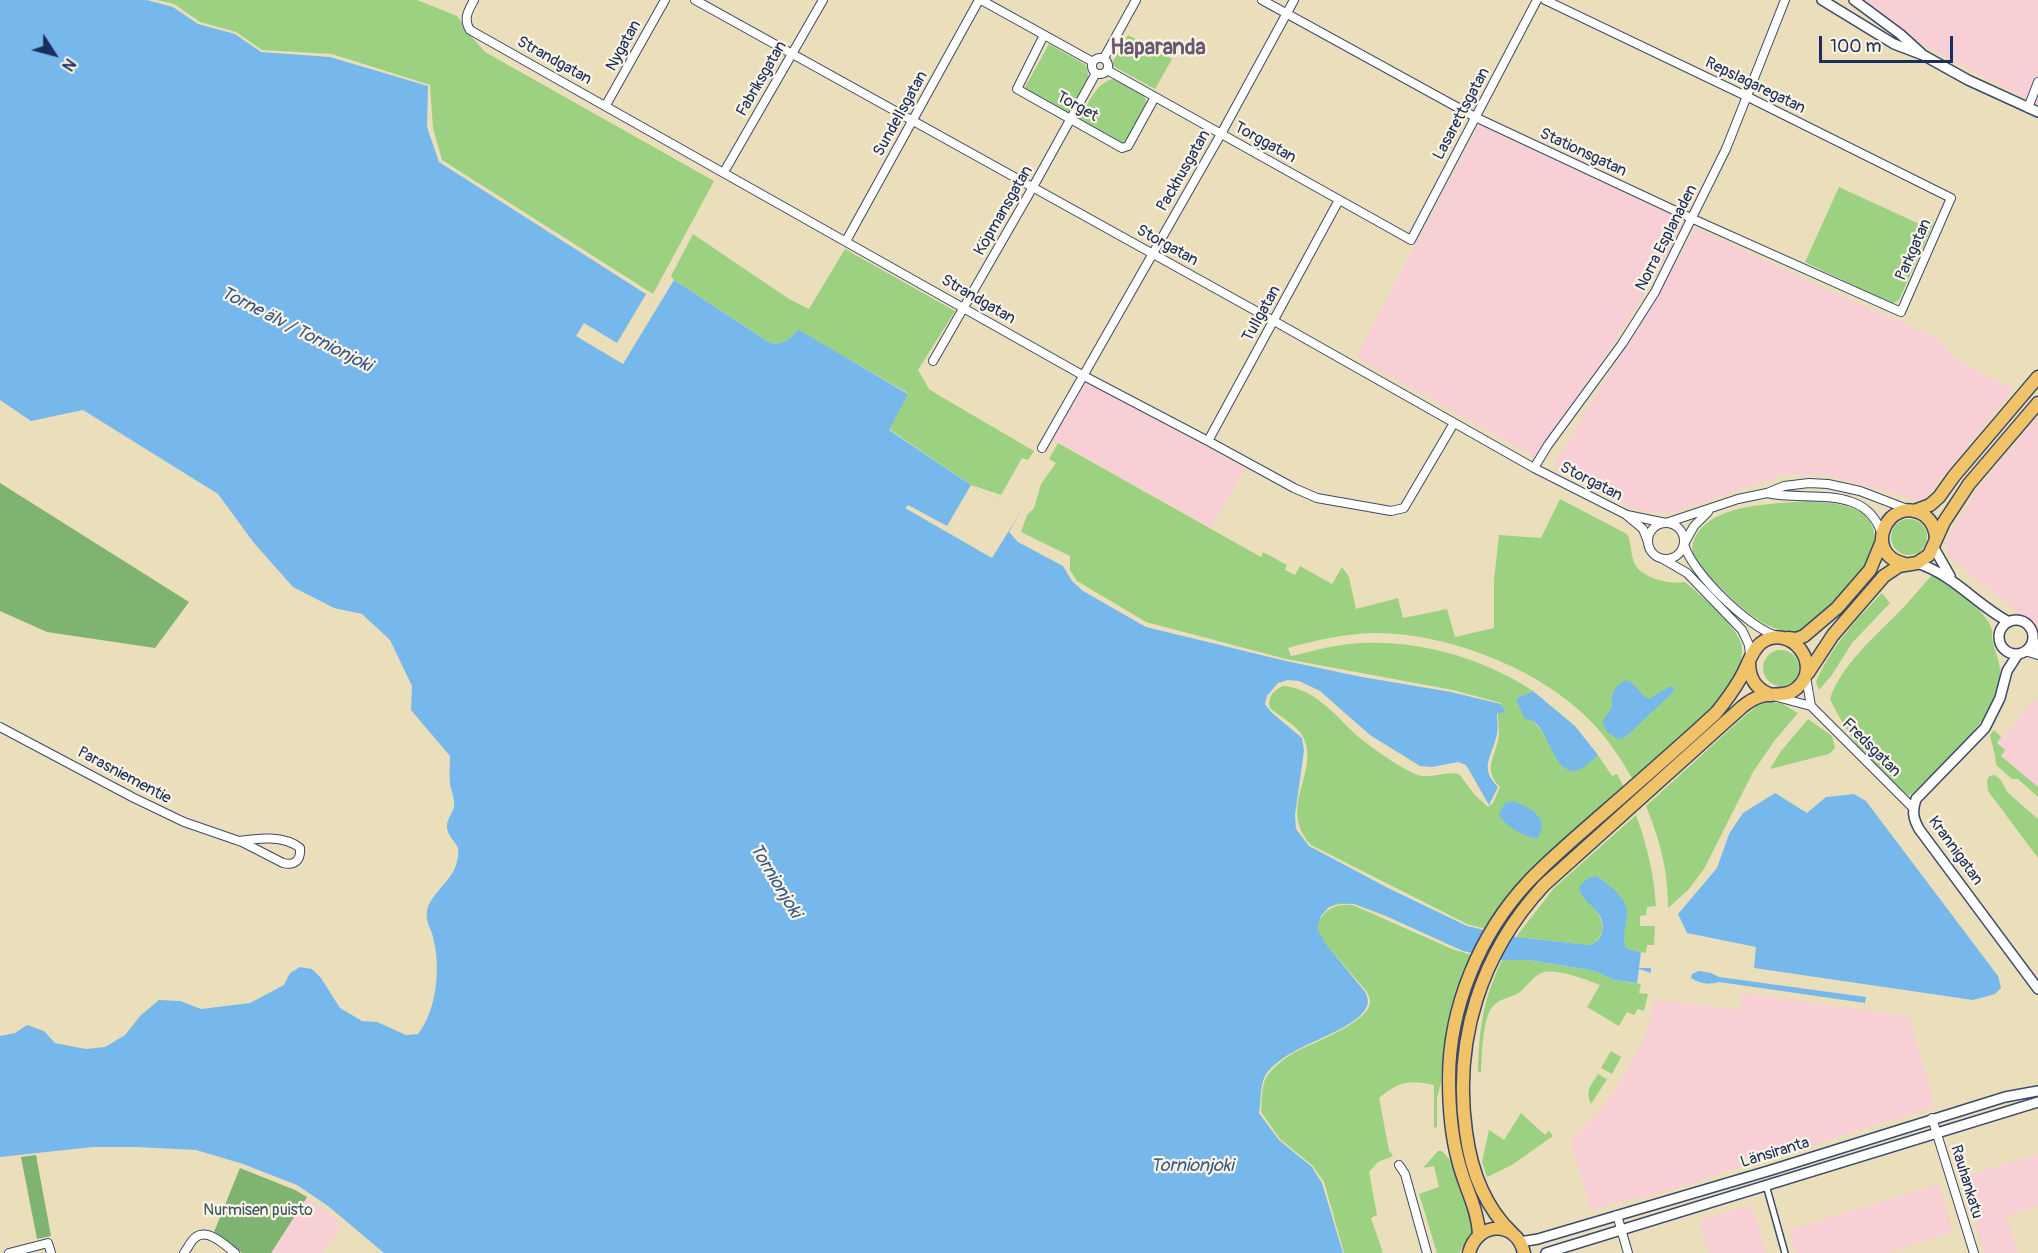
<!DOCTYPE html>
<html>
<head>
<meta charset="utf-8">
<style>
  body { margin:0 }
  #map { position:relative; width:2038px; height:1253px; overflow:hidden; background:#eadfba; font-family:Pangolin,sans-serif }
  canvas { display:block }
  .north { position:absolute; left:24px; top:24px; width:60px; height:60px; -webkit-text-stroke:4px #fcf5e5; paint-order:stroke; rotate:126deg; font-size:16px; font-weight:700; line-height:24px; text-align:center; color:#1b2f5e }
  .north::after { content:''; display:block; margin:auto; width:21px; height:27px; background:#1b2f5e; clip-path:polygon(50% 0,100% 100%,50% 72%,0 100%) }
  .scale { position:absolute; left:1819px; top:36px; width:134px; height:27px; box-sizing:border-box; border:3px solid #1b2f5e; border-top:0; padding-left:8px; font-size:18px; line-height:21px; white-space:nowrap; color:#1b2f5e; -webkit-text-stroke:4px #fcf5e5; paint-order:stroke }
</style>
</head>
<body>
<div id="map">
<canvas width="2038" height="1253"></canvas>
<div class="north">N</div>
<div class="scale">100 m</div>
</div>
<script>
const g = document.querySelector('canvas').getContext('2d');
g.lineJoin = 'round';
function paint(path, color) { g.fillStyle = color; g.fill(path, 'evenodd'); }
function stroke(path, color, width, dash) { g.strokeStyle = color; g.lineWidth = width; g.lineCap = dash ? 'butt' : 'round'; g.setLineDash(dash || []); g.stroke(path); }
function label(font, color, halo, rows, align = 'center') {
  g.font = font + ' Pangolin,sans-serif'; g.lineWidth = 4.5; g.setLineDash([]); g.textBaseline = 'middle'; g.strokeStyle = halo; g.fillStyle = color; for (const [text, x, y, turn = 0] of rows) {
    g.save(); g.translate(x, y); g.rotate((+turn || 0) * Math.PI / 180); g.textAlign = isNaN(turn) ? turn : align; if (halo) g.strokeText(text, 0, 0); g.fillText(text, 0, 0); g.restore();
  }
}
paint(new Path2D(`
  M1856,0H2038V105L1890,27Z
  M1479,125L1685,221L1649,286L1609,350L1535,457L1356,357Z
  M1696,228L1841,296L1938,338L1953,358L2013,389L1931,491L1919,501L1831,476L1786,474L1670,513L1650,512L1630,507L1605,495L1553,465L1656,297Z
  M1082,379L1245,468L1211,528L1047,436Z
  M2038,416V636L2034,626L1951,558L1947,552L1946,541L1979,487Z
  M2034,699L2038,703V787L2001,755L1997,743Z
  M1742,993L1909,1016L1935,1107L1653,1195L1614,1203L1591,1210L1570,1141L1602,1108L1622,1079L1641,1045L1649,1025L1654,999L1739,1010Z
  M2038,1154V1206L2007,1216L2018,1253H1984L1961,1177Z
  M1939,1184L1953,1232L1885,1253H1796L1789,1230Z
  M307,1197L343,1225L323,1253H271Z
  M1752,1205L1766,1253H1709L1699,1220Z`), '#f7cfd5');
paint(new Path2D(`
  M157,0H417L457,16L471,36L485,52L714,181L653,294L442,160L433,128L430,85L332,54L262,50L236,32L200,22L174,4Z
  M1128,35L1172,59L1155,89L1111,65Z
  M1049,44L1086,65L1089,79L1068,113L1024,89Z
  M1113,79L1144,95L1147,104L1127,139L1123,143L1079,120C1088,105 1094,84 1113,79Z
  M1839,187L1926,227L1930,219L1934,222L1899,300L1892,304L1805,262Z
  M693,234L789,299L809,309L845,249L955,311L918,370L929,389L935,393L1034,451L1028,460L1022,458L1001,495L971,485L889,429L908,393L799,331C789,339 783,345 770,343L674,280L671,276Z
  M1058,443L1261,557L1263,552L1287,565L1285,570L1295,575L1300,566L1332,584L1342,567L1349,577L1356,609L1398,598L1403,618L1447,609L1455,637L1494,628V580L1499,535L1541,538L1560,499L1627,534C1632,543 1630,552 1634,562C1640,578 1670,585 1685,582C1700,595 1742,629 1742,649C1743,667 1730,686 1720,700L1633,780C1619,755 1602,730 1580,711C1530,665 1441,632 1373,633C1344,634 1316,640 1288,648L1291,656C1310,652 1329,646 1349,644C1413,638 1479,656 1533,691L1516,699L1527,718L1533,721L1540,729L1566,768L1579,770L1598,755L1612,776L1617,774L1624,787L1486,929L1467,924L1311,845C1277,807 1319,774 1304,739C1299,726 1280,717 1270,708C1267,697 1273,691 1283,686C1312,688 1332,711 1352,731C1363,742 1402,770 1418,775C1431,779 1445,771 1459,774L1474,794L1488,807L1493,803L1500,787C1481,768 1497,756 1499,734C1499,727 1498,721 1498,714L1504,712L1501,703L1453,690L1286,659L1146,622L1077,581L1070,570V556L1021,532L1027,515L1034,508L1041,484L1056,463L1049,459Z
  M1809,501C1827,503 1856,503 1868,519C1890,546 1850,585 1832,603C1822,614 1813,628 1798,631C1767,637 1731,598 1711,578C1707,573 1699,567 1696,561C1691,554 1691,543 1696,536C1714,503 1775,504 1809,501Z
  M1891 537a18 18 0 1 1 36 0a18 18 0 1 1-36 0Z
  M1932,575C1947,582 1989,613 1992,630C1993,633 1991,636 1992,639C1994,651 2001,662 2000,674C1996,722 1944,762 1912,794L1908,795C1874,773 1847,735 1830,699C1840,667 1874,637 1897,614C1909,602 1920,588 1932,575Z
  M1882,593L1890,603L1852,643L1832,675L1819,690L1816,682C1830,648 1857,619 1882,593Z
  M1763 668a18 18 0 1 1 36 0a18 18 0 1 1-36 0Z
  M1769,702L1781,703L1798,713L1775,740L1753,772L1704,869L1688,890L1668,908C1668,869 1660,841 1646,806L1740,720L1757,706Z
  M1808,719L1832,736L1835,748L1829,754L1770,769L1781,751Z
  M1994,730L2001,737L1997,743L2005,750L2001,756L2038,787V797L2018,779H2012L1996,765C1996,754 1992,746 1990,735Z
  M1995,775L2001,780L2007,792L2038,819V858L1988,791L1987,781L1989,776Z
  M1636,815C1647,845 1654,874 1656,906L1647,907L1646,915L1640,916V926H1655L1654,945H1647L1646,953L1627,949L1624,943V935L1580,893C1590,904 1604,914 1602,931C1600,938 1596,943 1589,945L1516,937L1554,888Z
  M1221,844L1354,904C1339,903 1324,904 1319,921C1327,907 1338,904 1353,905L1452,949L1472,955L1458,990L1444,1047L1441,1082L1437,1098V1127L1434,1128V1085C1408,1080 1400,1081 1379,1098L1389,1150L1393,1156L1378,1162L1369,1172L1377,1215L1371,1218L1383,1253H1344L1324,1182L1313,1166L1280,1139L1261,1112C1262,1102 1261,1084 1267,1076C1274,1067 1282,1060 1292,1054C1308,1044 1371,1023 1370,1001C1370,998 1368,995 1367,992L1325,943L1317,927L1325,943L1365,992C1366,995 1368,998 1368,1001C1368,1020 1314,1041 1300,1048Z
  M1502,960H1528L1595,971L1614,980L1641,984L1639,993L1648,994L1644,1011L1638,1009L1634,1015L1627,1012L1619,1026L1587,1007L1600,985C1587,980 1555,967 1541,973C1533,977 1527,986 1520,992C1513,997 1502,998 1495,1004C1482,1015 1482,1055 1481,1072H1478C1479,1028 1483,1000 1502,960Z
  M1611,1051L1621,1057L1612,1074L1601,1068Z
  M1598,1074L1607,1079L1591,1104C1585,1091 1591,1085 1598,1074Z
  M1521,1113L1545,1135L1549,1131L1553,1136L1512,1165L1487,1177L1482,1162L1489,1130L1504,1140Z
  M1438,1151H1442L1456,1167L1475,1229L1459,1253H1437L1419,1194L1439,1187L1434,1166L1423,1168Z`), '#9dd182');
paint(new Path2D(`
  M0,483L189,602L155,648L47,632L0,611Z
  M36,1155L51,1236L37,1239L21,1157Z
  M240,1168L295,1190L307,1197L271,1253H242L214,1232Z`), '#7eb370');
paint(new Path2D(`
  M0,0H147L173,7L198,24L235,34L261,52L330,57L428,86L427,127L439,162L660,303L674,280L770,343C783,345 789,339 799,330L908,394L889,430L971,485L1020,513L1009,532L1018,542L1063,566L1072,581L1083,591L1146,627L1286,661L1362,677L1451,692L1501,704L1505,712L1497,714C1497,722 1499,731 1496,738C1490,760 1480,768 1498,787L1489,805L1466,765L1458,762L1432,767L1420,766L1370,735L1320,691L1299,681L1288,680L1278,683L1267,696L1265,704L1271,712L1302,738L1304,751L1295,815L1296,829L1309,846L1388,888L1467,926L1516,937L1589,945C1596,943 1600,939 1602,932C1607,909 1582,906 1579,887L1588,878L1596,876C1607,883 1626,897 1627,911C1628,924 1620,936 1627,949L1641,952L1639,968H1651V973L1639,969L1637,983L1614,980L1595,971L1529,960H1502L1463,951L1386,916L1354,904L1339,903L1329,907L1321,916L1317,928L1325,943L1365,992C1367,997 1369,1001 1367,1006C1355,1034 1286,1043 1265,1076C1260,1085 1261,1102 1259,1113L1279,1140L1312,1167L1322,1183L1343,1253H384L328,1206L297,1185L243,1164L196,1150L137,1147H93L0,1157V1036L15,1033L27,1025L44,1031L55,1043L86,1049L105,1047L125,1035L141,1015L159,1000L180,1001L201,1009L250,1003L284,985L290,973L300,967L312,969L321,978L340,1008L362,1021L377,1022L406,1035L418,1034C437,1009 441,968 433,937C431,928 425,921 427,911C429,896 452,880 456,865C464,841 450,844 447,828C446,819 453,814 454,806C455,800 451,790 450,784C449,775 450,765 450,756L411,710L412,686L390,640L362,614L334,608L293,587L254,543L218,494L83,410L31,421L0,400Z
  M1626,680C1635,683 1640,695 1649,699L1669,687H1673L1674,691L1631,732L1624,738L1618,739L1607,732L1602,722L1612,707C1611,694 1613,687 1626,680Z
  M1533,691L1575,726L1598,755C1592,760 1583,770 1575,771C1550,772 1548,718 1525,719L1516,699Z
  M1775,793L1807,813L1826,797L1854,794L1866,801L1998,976L2001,988L1995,994L1973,1000L1754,968L1756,947L1687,933L1678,914L1717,868L1729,834L1743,813Z
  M1514,801C1531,809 1550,817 1538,838C1525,838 1509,828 1501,818L1499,814L1505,803Z
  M1699,971L1711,973L1719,977L1866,997L1865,1003L1719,982C1708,985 1701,984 1691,978L1692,974Z`), '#77b8ec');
paint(new Path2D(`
  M646,294L660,303L623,364L576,336L584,323L617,343Z
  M971,485L1020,513L992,558L905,508L908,505L947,526Z`), '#eadfba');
const pedestrian = new Path2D(`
  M1766,1185L1785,1253`);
const minor = new Path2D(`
  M474,0C468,11 463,19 470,30L1084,376L1208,441L1294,488L1317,498L1391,511L1404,508L1454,423
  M695,0L1274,321L1534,468L1625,514L1643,529L1648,542
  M981,0L1093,62
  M1262,0L1475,117L1693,219L1901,312L1951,198L1746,96L1545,0
  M1044,35L1017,89L1122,148L1128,146L1155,97
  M1092 66a8 8 0 1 1 16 0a8 8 0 1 1-16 0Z
  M1104,58L1136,0
  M1107,70L1411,240L1537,0
  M606,105L665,0
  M2028,108L2038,82
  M724,172L823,0
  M846,241L979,0
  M933,361L1033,187L1096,73
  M1208,441L1339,200
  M1042,448L1221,134L1294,0
  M1534,468L1548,445L1622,344L1655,292L1726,149L1785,0
  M1767,493C1807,502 1867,483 1882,535
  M1708,512L1694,526L1684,544C1691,572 1749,628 1777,636
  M1627,515L1666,523L1738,499L1767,493L1784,486L1809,483L1828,484L1860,491L1907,509
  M1648 541a18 18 0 1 1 36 0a18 18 0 1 1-36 0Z
  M1663,559L1687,573L1742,630L1749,645L1750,655
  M2033,639L2038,648
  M2025,651L2038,655
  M1777,697L1811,706L1806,677
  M1811,706L1913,808
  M0,727L134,798L184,822L242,842L283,863C295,866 301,860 300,848C284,835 258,838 239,841
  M1932,1118L1974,1253
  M1399,1165L1405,1174L1427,1253
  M1617,1215L1628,1253
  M9,1253L48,1243L51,1253
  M184,1253C188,1248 191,1240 196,1237C208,1228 226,1246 235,1253`);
const tertiary = new Path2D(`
  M1822,0L1894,44L1923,55L1968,80L2038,112
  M1854,0L1900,34L1921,53
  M1934,548L1950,576
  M1917,563C1956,576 1975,604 2009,622
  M1999 637a17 17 0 1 1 34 0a17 17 0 1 1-34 0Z
  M2018,654L2007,671L2000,698L1985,728L1916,799C1912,812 1913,818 1919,829L2038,989
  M1520,1242L1538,1239L1768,1171L2005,1097L2038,1091
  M1546,1253L2038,1102`);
const trunk = new Path2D(`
  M1914,511L1930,505L1939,497L1954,476L2038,377
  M1905,564C1860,554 1889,493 1924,515C1932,521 1936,530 1936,540
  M1788,638L1796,639L1804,636L1837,608L1870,570L1882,541
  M1749,662C1749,679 1756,689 1771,695
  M1808,673L1833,635L1884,576L1899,566L1917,563L1929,555L1944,522L1969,484L2038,403
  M1479,1235C1478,1208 1464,1186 1458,1160C1451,1134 1449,1106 1449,1079C1449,1007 1480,933 1529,881C1551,858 1576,837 1600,816C1639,782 1678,748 1716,713C1725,702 1733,691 1740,679C1747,668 1751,651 1761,643C1790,622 1824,665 1797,688C1787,697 1774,693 1762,696C1754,698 1748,702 1742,707L1544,885C1481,953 1453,1040 1466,1132C1471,1170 1484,1206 1512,1233
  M1469,1253C1477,1221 1517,1220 1524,1253`);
stroke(pedestrian, '#3a496c', 8);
stroke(minor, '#3a496c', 10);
stroke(tertiary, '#3a496c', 12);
stroke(trunk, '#3a496c', 15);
stroke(pedestrian, '#fff', 5);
stroke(minor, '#fff', 8);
stroke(tertiary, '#fff', 9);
stroke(trunk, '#f0c369', 12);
label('16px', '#1b2f5e', '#fcf5e5', [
  ["Nygatan",624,46,-61],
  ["Strandgatan",554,61,29],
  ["Fabriksgatan",762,79,-60],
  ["Repslagaregatan",1755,86,26],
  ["Torget",1077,107,29],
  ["Sundellsgatan",901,114,-61],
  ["Lasarettsgatan",1462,114,-62],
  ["Torggatan",1265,143,29],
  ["Stationsgatan",1583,153,25],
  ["Packhusgatan",1184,171,-60],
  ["Köpmansgatan",1004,211,-60],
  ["Norra Esplanaden",1667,238,-63],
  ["Storgatan",1167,246,29],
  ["Parkgatan",1914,250,-66],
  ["Strandgatan",978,300,30],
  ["Tullgatan",1262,314,-61],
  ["Storgatan",1591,482,27],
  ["Fredsgatan",1871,748,45],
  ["Parasniementie",124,776,28],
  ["Krannigatan",1955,851,54],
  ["Länsiranta",1775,1153,-17],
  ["Rauhankatu",1966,1182,73]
]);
label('16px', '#3c5867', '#fcf5e5', [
  ["Nurmisen puisto",258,1211]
]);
label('italic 18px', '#375889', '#fcf5e5', [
  ["Torne älv / Tornionjoki",296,330,27],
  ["Tornionjoki",775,881,59],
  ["Tornionjoki",1192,1166]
]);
label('bold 22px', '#67596f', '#fcf5e5', [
  ["Haparanda",1158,48]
]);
</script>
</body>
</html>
